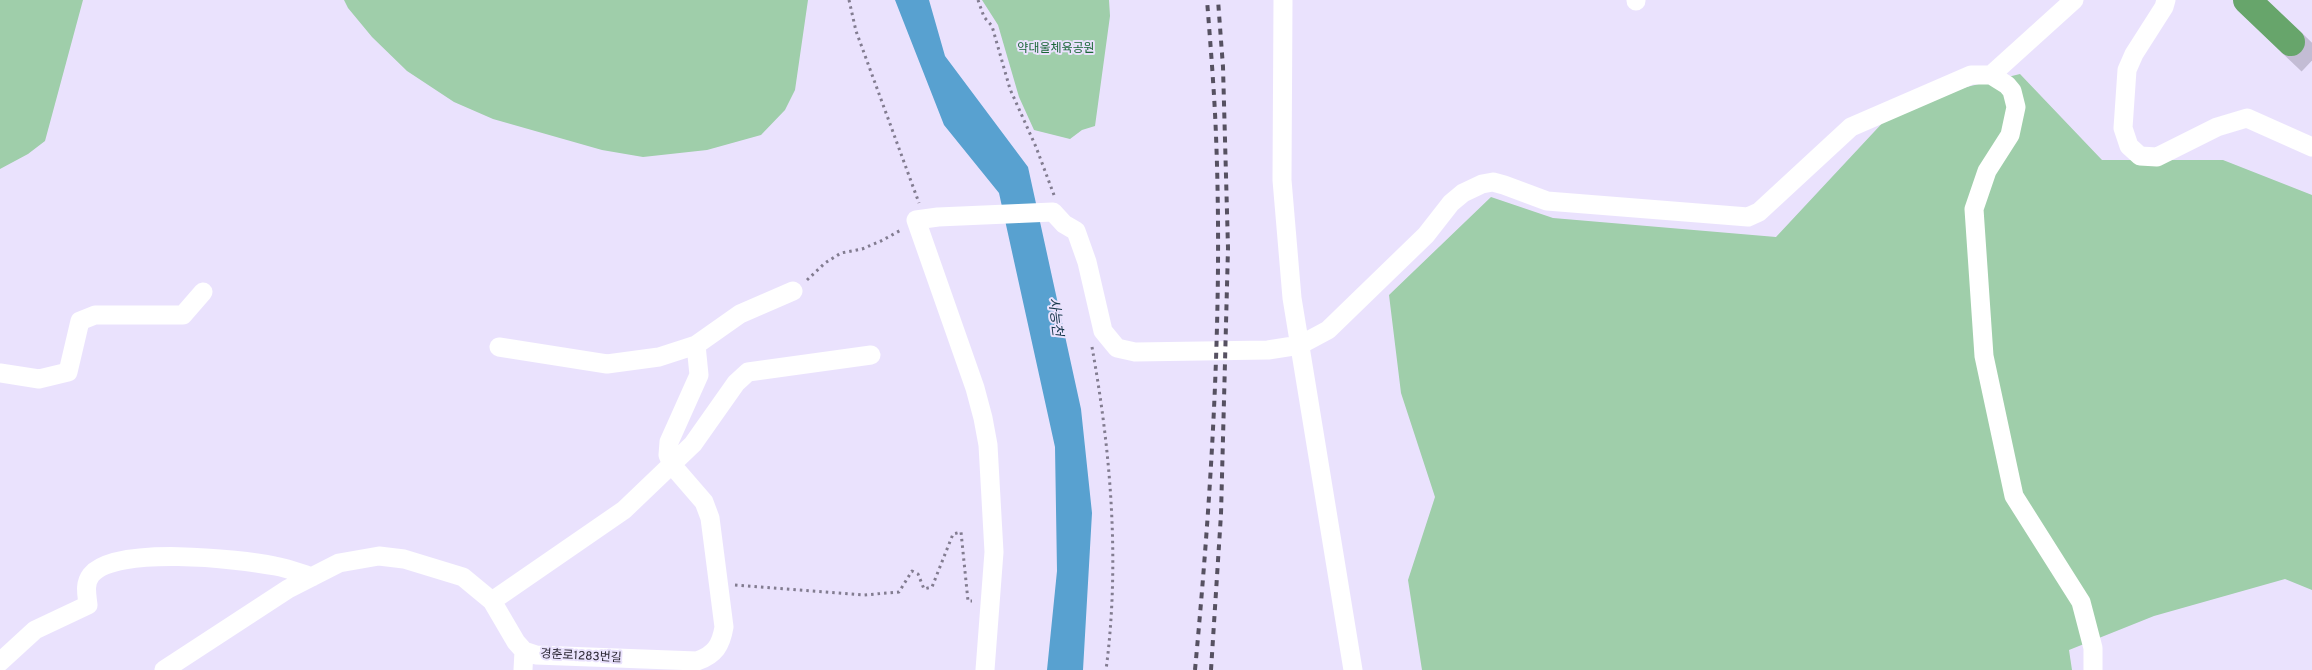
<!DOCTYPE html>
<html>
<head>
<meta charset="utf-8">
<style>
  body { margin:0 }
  canvas { display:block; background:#eae2fd }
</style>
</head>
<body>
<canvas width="2312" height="670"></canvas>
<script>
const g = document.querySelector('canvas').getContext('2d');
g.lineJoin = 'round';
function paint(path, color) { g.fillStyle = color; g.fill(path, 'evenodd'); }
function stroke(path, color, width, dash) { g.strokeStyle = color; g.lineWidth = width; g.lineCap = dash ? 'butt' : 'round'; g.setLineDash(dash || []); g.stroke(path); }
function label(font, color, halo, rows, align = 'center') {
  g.font = font + ' Overpass,"Noto Sans KR",sans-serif'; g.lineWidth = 4; g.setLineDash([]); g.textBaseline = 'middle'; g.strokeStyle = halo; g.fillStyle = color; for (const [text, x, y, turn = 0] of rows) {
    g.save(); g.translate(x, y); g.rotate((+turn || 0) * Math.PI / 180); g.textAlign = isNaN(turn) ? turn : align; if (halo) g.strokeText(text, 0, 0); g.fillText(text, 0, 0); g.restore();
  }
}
paint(new Path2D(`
  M0,0H83L45,141L28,154L0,169Z
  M344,0H808L795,90L785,110L761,135L707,150L643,157L602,150L493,119L454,102L407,71L372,37L348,8Z
  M982,0H1109L1110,16L1095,126L1082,130L1070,139L1034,130L1019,97L998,25Z
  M2020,74L2102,160H2223L2312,195V590L2285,579L2154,616L2069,650L2072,670H1422L1408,580L1435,497L1401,393L1389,295L1491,197L1553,218L1776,237L1901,103Z`), '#9fceaa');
paint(new Path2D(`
  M895,0H929L945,56L1028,167L1081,409L1092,513L1083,670H1047L1057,571L1055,447L999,193L944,125Z`), '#58a1d0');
stroke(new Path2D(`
  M2291,42L2312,62`), '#c3bcd4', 28, [28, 14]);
stroke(new Path2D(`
  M849,0L856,31L919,203
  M978,0L984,17L992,26L1010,89L1036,147L1054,195
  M807,280L825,263L841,253L862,249L881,241L901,230
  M1092,347C1111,453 1120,563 1106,670
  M735,585L864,595L899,592L912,571L918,574L924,589L932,587L953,534L961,532L968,601H972`), '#827c90', 3, [2.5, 4]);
stroke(new Path2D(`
  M1283,0L1282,180L1292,298L1353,670
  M1636,0V1
  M2166,0L2164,7L2134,54L2127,70L2123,128L2129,146L2140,156L2157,157L2217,127L2247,118L2312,147
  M1991,75L2007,85L2012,91L2016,107L2010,135L1987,171L1974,209L1984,356L2014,496L2081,602L2093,648V670
  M499,347L607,364L659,357L696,345
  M0,373L39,379L68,372L80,321L95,315H183L203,292
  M492,601L624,510L693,444L736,383L748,372L871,355
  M0,662L35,630L88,605C87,595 84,584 91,575C115,545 239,559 275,566C287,568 300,573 312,577
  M164,670L288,589L339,563L379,556L404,559L463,577L492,601L516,642L524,651L536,655L697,661C715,655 721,645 724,627L710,518L704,502L672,465L668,455L669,442L699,375L696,345L740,314L793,291
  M523,670L524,651
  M985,670L994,552L988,445L983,418L975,388L916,220L938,217L1053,212L1064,224L1076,231L1087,262L1103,331L1117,348L1135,352L1268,350L1300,345L1328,330L1426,235L1451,203L1463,193L1482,184L1493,182L1504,185L1547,201L1748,217L1759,212L1851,127L1971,75H1991L2074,0`), '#fff', 19);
stroke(new Path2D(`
  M2247,0L2291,42`), '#67a56b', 28);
stroke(new Path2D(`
  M1195,670C1212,488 1224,296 1215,113C1213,76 1210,38 1207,0
  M1211,670L1221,514L1228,248L1223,67L1218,0`), '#565161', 4, [6, 6]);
label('12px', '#1a6637', '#eae2fd', [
  ["약대울체육공원",1056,50]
]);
label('12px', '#292532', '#eae2fd', [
  ["경춘로1283번길",581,657,3]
]);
label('italic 14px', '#143549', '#eae2fd', [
  ["사능천",1054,317,83]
]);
</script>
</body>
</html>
